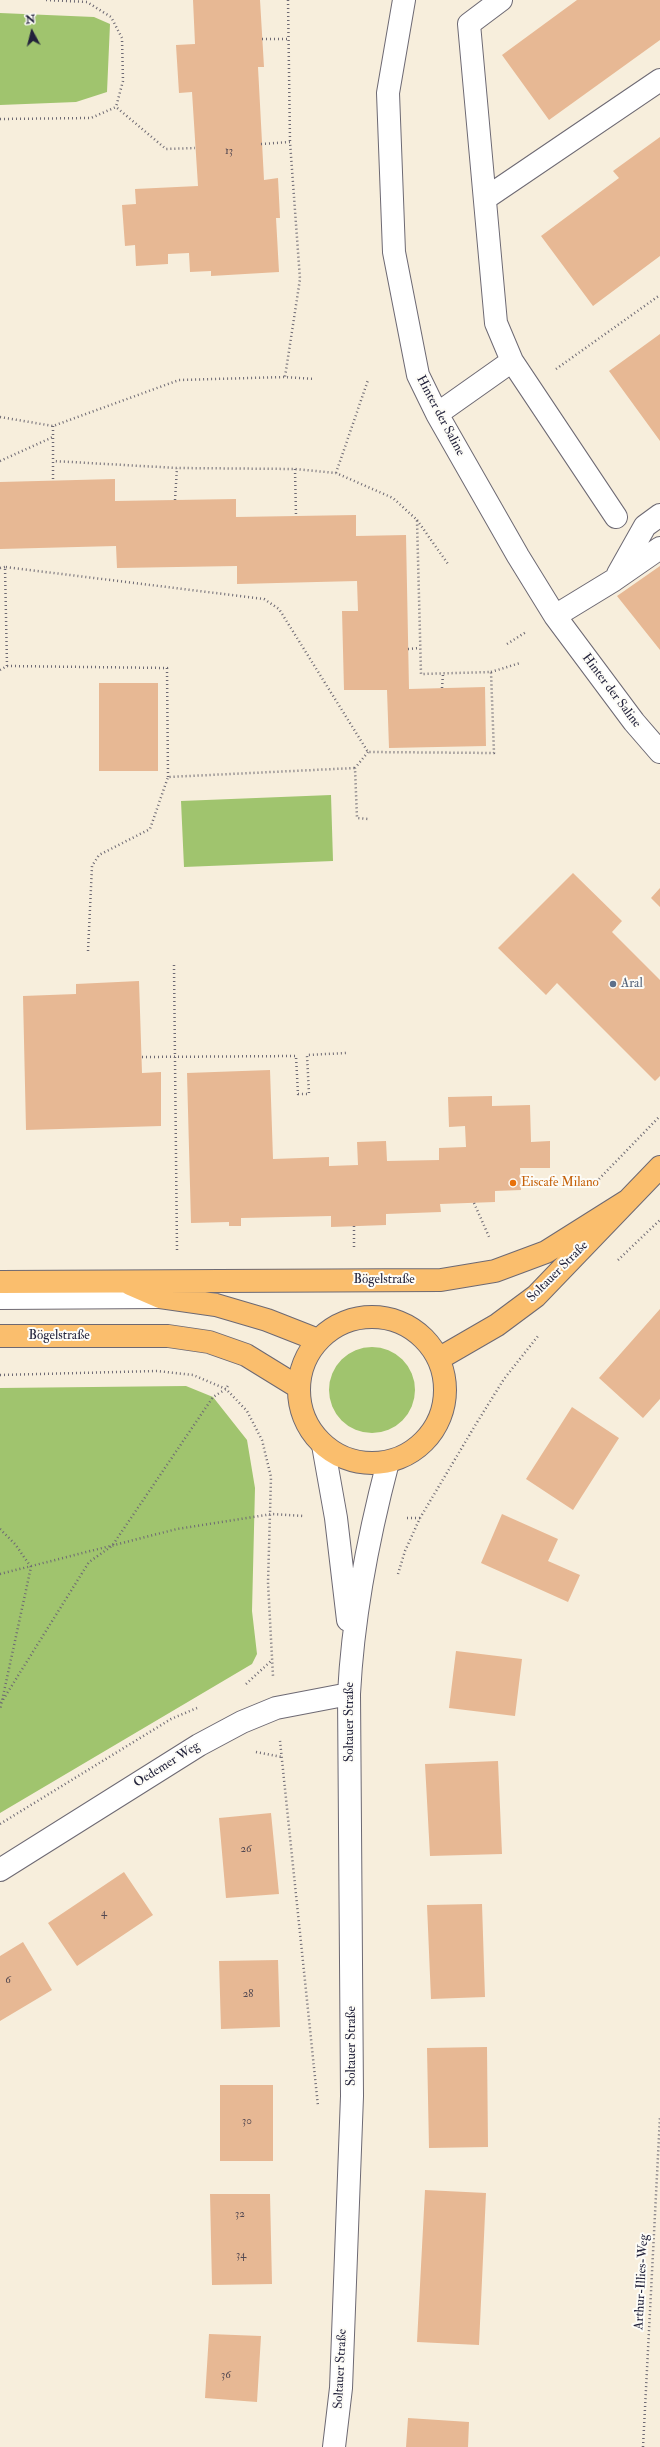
<!DOCTYPE html>
<html>
<head>
<meta charset="utf-8">
<style>
  body { margin:0 }
  #map { position:relative; width:660px; height:2447px; overflow:hidden; background:#f7eedc; font-family:"IM FELL Double Pica",serif }
  canvas { display:block }
  .north { position:absolute; left:12px; top:12px; width:40px; height:40px; -webkit-text-stroke:3px #fdfcf7; paint-order:stroke; rotate:353deg; font-size:11px; font-weight:700; line-height:16px; text-align:center; color:#22223b }
  .north::after { content:''; display:block; margin:auto; width:14px; height:18px; background:#22223b; clip-path:polygon(50% 0,100% 100%,50% 72%,0 100%) }
</style>
</head>
<body>
<div id="map">
<canvas width="660" height="2447"></canvas>
<div class="north">N</div>
</div>
<script>
const g = document.querySelector('canvas').getContext('2d');
g.lineJoin = 'round';
function paint(path, color) { g.fillStyle = color; g.fill(path, 'evenodd'); }
function stroke(path, color, width, dash) { g.strokeStyle = color; g.lineWidth = width; g.lineCap = dash ? 'butt' : 'round'; g.setLineDash(dash || []); g.stroke(path); }
function label(font, color, halo, rows, align = 'center') {
  g.font = font + ' "IM FELL Double Pica",serif'; g.lineWidth = 4; g.setLineDash([]); g.textBaseline = 'middle'; g.strokeStyle = halo; g.fillStyle = color; for (const [text, x, y, turn = 0] of rows) {
    g.save(); g.translate(x, y); g.rotate((+turn || 0) * Math.PI / 180); g.textAlign = isNaN(turn) ? turn : align; if (halo) g.strokeText(text, 0, 0); g.fillText(text, 0, 0); g.restore();
  }
}
paint(new Path2D(`
  M0,13L94,17L110,24L107,92L76,102L0,105Z
  M331,795L333,861L184,867L181,801Z
  M329 1390a43 43 0 1 1 86 0a43 43 0 1 1-86 0Z
  M186,1386L213,1397L247,1440L255,1488L252,1611L257,1654L252,1664L0,1813V1388Z`), '#a0c46e');
paint(new Path2D(`
  M193,0H260L264,67H258L264,180L278,178L280,218H276L279,272L211,276V271L190,272L189,253L168,254V264L136,266L135,245L125,246L122,205L136,204L135,189L198,186L192,92L179,93L176,45L195,44Z
  M577,0H660V40L549,120L502,55Z
  M660,137V256L593,306L541,236L619,178L613,171Z
  M660,334V441L609,371Z
  M115,479V501L236,499V517L356,515V536L406,535L409,689L485,687L486,746L389,748L387,690H344L342,611H358L357,581L237,584V566L117,568L116,546L0,549V482Z
  M660,566V650L617,596Z
  M99,683H158V771H99Z
  M573,873L622,921L612,932L660,980V1076L655,1081L557,983L546,995L498,948Z
  M660,888V907L651,898Z
  M139,981L142,1073L161,1072V1126L26,1130L23,996L76,994V984Z
  M270,1070L273,1159L329,1157V1166L358,1165L357,1142L386,1141L387,1161L439,1160V1148L466,1147L465,1126L449,1127L448,1097L492,1096V1106L530,1105L531,1142L550,1141V1168H520L521,1190L495,1191V1202L440,1204L441,1212L386,1214V1225L331,1227V1216L241,1218V1226H229V1222L191,1223L187,1073Z
  M660,1309V1399L643,1418L599,1378Z
  M572,1407L619,1438L573,1510L526,1479Z
  M502,1514L558,1539L548,1561L580,1575L568,1602L481,1563Z
  M456,1651L522,1659L515,1716L449,1708Z
  M498,1761L502,1854L430,1856L425,1764Z
  M271,1813L279,1894L226,1898L219,1818Z
  M124,1872L153,1915L77,1966L48,1923Z
  M482,1904L485,1997L431,1999L427,1905Z
  M23,1942L52,1990L0,2021V1956Z
  M278,1960L280,2027L221,2029L219,1961Z
  M487,2047L488,2147L429,2148L427,2048Z
  M220,2085H273V2161H220Z
  M425,2190L486,2193L479,2345L417,2342Z
  M210,2194H270L272,2284L212,2285Z
  M209,2334L261,2336L257,2402L205,2398Z
  M408,2418L469,2422L468,2447H406Z`), '#e7b894');
const minor = new Path2D(`
  M404,0L388,93L394,252L418,375L437,414L518,556L555,616L634,722L660,752
  M486,198L660,80
  M512,361L616,517
  M437,414L512,361L496,323L469,24L501,0
  M618,574L645,526L660,515
  M555,616L614,580L660,548
  M0,1298L160,1297
  M323,1445L336,1518L348,1620
  M0,1870L199,1745L242,1722L276,1708L349,1694
  M334,2447L341,2388L352,2096L349,1694C353,1615 368,1538 388,1462`);
const major = new Path2D(`
  M0,1282L441,1280L495,1271L546,1252L627,1201
  M130,1284L160,1297L216,1305L267,1320L318,1340
  M299 1390a73 73 0 1 1 146 0a73 73 0 1 1-146 0Z
  M0,1336H168L209,1342L246,1355L298,1387
  M440,1358L497,1325L536,1296L660,1167`);
stroke(minor, '#6d6973', 24);
stroke(major, '#6d6973', 24);
stroke(new Path2D(`
  M46,0L87,2L111,17L122,38L123,81L116,107
  M288,0L290,142
  M262,39H289
  M0,119L91,118L116,107L166,149L195,148
  M261,144L290,142L300,279L285,377
  M556,369L660,295
  M0,417L53,426L179,380L285,377L314,379
  M53,426V480
  M0,461L53,437
  M295,469L296,516
  M336,473L368,380
  M175,500L177,468
  M417,520L448,564
  M0,568L5,567
  M507,644L526,632
  M408,649L420,648
  M7,666L167,668L168,777
  M0,670L7,666L5,567L264,599L279,609L368,752L494,753L491,672L421,674L417,520L393,498L336,473L295,469L177,468L53,461
  M491,672L520,663
  M442,688L443,674
  M368,752L355,768L357,818L368,819
  M88,951L92,866L99,855L150,829L168,777L355,768
  M174,965L177,1250
  M142,1057L296,1056L298,1094H309L307,1055L347,1053
  M599,1179L660,1116
  M474,1203L490,1239
  M354,1226V1249
  M618,1260L660,1220
  M0,1375L157,1371L193,1375L226,1389L247,1411L262,1440L271,1477L268,1583L273,1676
  M407,1518H420
  M0,1529L15,1544L31,1567L0,1710
  M0,1574L177,1529L272,1514L304,1516
  M398,1574L405,1551L420,1518L476,1424L504,1379L538,1336
  M246,1684L271,1661
  M1,1703L89,1562L112,1546L213,1397L226,1389L229,1384
  M280,1741L318,2106
  M256,1752L282,1757
  M0,1824L171,1719L197,1708
  M643,2447L660,2117`), '#6d6973', 2.5, [1, 3]);
stroke(minor, '#fff', 22);
stroke(major, '#fabe6d', 22);
for (const [x, y, r, color] of [
  [613,984,4,"#5c6f8a"],
  [513,1183,4,"#e8710a"]
]) { const dot = new Path2D(); dot.arc(x, y, r, 0, 2 * Math.PI); g.fillStyle = color; g.fill(dot); stroke(dot, '#fdfcf7', 1.5); }
label('11px', '#534851', null, [
  ["13",229,152],
  ["26",246,1850],
  ["4",104,1914],
  ["6",8,1981],
  ["28",248,1995],
  ["30",247,2122],
  ["32",240,2215],
  ["34",241,2256],
  ["36",226,2376]
]);
label('13px', '#22223b', '#fdfcf7', [
  ["Hinter der Saline",440,416,62],
  ["Hinter der Saline",611,691,53],
  ["Soltauer Straße",558,1272,-45],
  ["Bögelstraße",384,1280],
  ["Bögelstraße",59,1336],
  ["Soltauer Straße",350,1722,-90],
  ["Oedemer Weg",167,1765,-32],
  ["Soltauer Straße",352,2046,-90],
  ["Arthur-Illies-Weg",642,2282,-87],
  ["Soltauer Straße",341,2369,-87]
]);
label('13px', '#4e5e75', '#fdfcf7', [
  ["Aral",621,984]
], 'left');
label('13px', '#c56008', '#fdfcf7', [
  ["Eiscafe Milano",521,1183]
], 'left');
</script>
</body>
</html>
